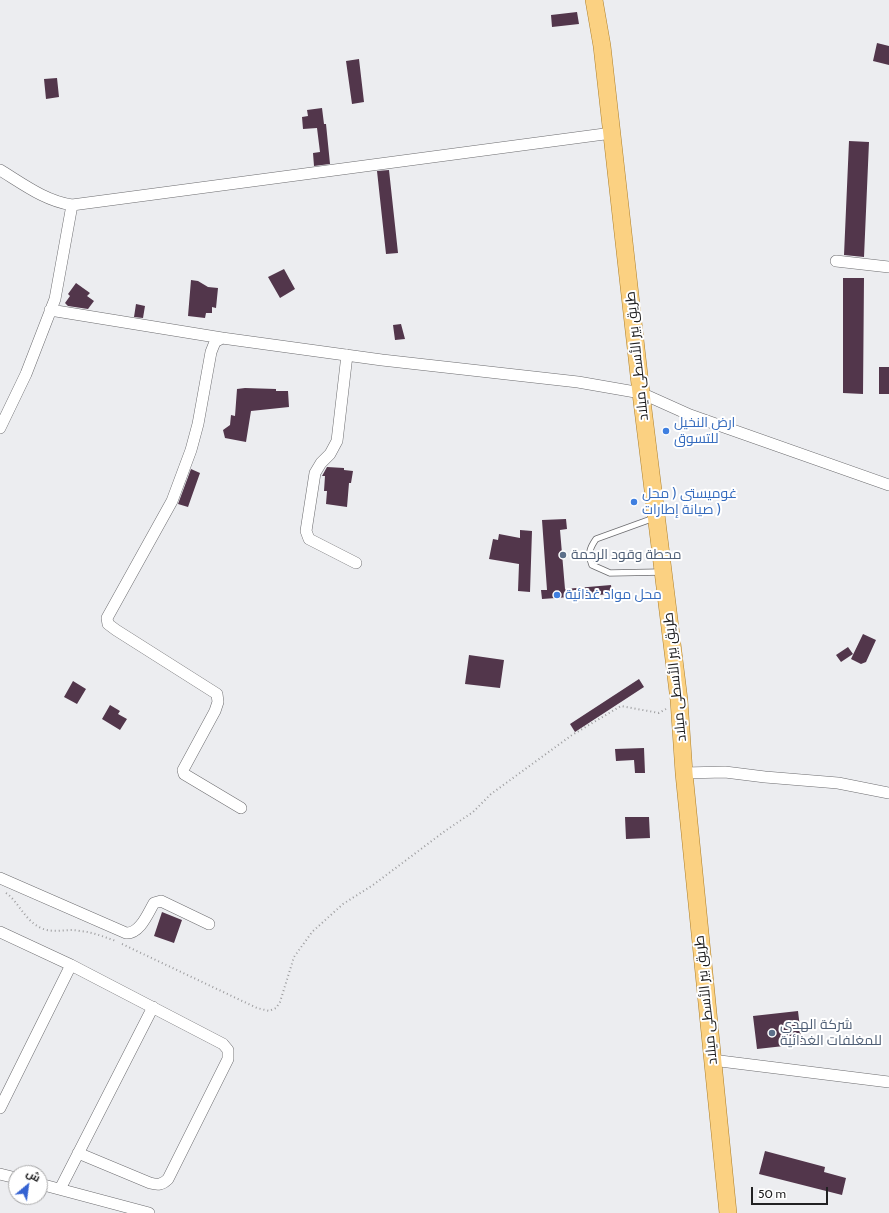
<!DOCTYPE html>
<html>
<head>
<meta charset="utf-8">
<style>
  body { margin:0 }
  #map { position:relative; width:889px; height:1213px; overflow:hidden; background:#ecedf0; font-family:Cabin,Cairo,sans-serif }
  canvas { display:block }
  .north { position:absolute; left:8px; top:1165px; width:40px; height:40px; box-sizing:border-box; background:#fff; border:1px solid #a6a6a7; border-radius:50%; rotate:29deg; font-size:11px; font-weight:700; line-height:16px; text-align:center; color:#212122 }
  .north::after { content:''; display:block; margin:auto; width:14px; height:18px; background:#3462d2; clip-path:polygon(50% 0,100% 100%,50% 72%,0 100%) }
  .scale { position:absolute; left:751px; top:1187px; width:77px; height:18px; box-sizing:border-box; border:2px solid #212122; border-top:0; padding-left:5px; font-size:12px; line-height:14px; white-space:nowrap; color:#212122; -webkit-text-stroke:3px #fff; paint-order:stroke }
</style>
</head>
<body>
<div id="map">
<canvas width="889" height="1213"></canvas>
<div class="north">ش</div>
<div class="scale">50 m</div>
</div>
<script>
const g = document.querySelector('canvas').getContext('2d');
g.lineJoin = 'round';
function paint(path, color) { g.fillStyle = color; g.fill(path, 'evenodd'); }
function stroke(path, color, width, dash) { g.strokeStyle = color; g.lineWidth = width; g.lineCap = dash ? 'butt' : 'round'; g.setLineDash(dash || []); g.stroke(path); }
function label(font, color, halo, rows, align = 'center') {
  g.font = font + ' Cabin,Cairo,sans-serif'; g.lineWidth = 4; g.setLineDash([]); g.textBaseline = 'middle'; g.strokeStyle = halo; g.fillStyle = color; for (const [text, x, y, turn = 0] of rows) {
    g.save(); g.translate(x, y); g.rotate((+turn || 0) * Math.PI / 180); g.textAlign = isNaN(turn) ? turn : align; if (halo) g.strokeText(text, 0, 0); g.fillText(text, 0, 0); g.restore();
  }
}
paint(new Path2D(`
  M577,12L579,24L552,27L551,15Z
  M877,43L889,46V65L873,61Z
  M359,59L364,102L352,104L346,61Z
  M57,78L59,97L46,99L44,79Z
  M322,108L324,124H326L330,164L314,166L313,153L320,152L317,128L303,129L302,117L308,116L307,110Z
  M849,141L869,142L864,257L844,255Z
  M389,170L398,253L386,254L377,171Z
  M284,269L295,289L280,298L268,277Z
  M843,278H864L863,394L843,393Z
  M191,280L198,281L208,287L218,288L216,308L212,307V313H206L205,318L188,316Z
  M76,283L90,293L87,296L94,301L88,309L68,306L65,303L70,296L68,294Z
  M136,304L145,306L143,318L134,317Z
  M401,324L405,339L395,340L393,325Z
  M879,367H889V394H879Z
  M245,388L276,389V391H288L289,407L251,411L246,442L225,438L223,430L230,425L231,415L235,416L237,389Z
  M327,467L344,468V470L353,471L351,483H349L347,507L326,504L327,491H324L325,476H322Z
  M191,469L200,473L188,507L178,504Z
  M566,519L567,529L560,530L565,589L611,585L612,594L542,599L541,590H547L542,520Z
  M520,530L532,531L530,592L518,591L519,564L489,559L493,539L498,540L499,534L520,538Z
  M863,634L876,640L866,662L861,664L851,659Z
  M848,647L853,654L841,662L836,655Z
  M469,655L504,660L500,688L465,684Z
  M639,679L644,687L575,732L570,724Z
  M73,681L86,689L77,704L64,697Z
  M110,705L120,711L118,714L127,719L120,730L102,719Z
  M644,748L645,773H635L634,760L616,761L615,749Z
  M625,817H649L650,838L626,839Z
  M162,912L182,920L174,943L154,936Z
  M798,1011L802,1044L757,1049L753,1016Z
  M765,1151L825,1167L824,1172L846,1178L842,1195L759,1174Z`), '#52364b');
const service = new Path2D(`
  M654,518L596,539C589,549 588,554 592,565L610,573L661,572`);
const minor = new Path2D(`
  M0,170C23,184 45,201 72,205L612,133
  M836,261L889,267
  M50,310L222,338
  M347,355L337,441L330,454L321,463L315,473L306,531L309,539L356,563
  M0,428L26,374L55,299L72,205
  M684,773L725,772L765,777L838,783L889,793
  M241,808L184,774L183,770L215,711L218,702L217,694L116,630L108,624L107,618L172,501L191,450L198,424L211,352L215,342L222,338L382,360L578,382L641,393L690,415L889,485
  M0,878L126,933C140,934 148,913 154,903L161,901L209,924
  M0,932L71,965L223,1044L228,1050V1059L168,1179C162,1185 158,1185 150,1183L78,1153
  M712,1060L889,1082
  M0,1108L71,965
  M0,1174L16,1178
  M40,1184L149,1213
  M60,1189L153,1007`);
const primary = new Path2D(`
  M594,0L602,46L641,393L679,700L684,773L728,1213`);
stroke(service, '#6c6c6f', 7);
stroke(minor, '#6c6c6f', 12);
stroke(primary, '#ad7f2a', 18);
stroke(new Path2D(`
  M6,893C19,902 24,920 41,928C54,934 66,928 80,931C93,932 104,937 116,941
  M122,944L257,1008L269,1011L276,1008L280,1002L294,957L312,932L343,904L373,885L445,831L473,812L491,794L572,735L621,706L659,713L666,709`), '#9c9c9e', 2, [1, 3]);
stroke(service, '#fff', 5.5);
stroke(minor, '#fff', 11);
stroke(primary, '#fbd182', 17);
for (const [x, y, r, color] of [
  [666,431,4,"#3f7fe0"],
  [634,502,4,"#3f7fe0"],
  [563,555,4,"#5c6f8a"],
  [557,595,4,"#3f7fe0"],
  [772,1033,4,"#5c6f8a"]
]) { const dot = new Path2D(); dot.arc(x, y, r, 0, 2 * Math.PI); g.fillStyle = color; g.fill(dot); stroke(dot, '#fff', 1.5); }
label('14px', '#212122', '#fff', [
  ["طريق بير الأسطى ميلاد",637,356,-96],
  ["طريق بير الأسطى ميلاد",675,677,-96],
  ["طريق بير الأسطى ميلاد",706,1000,-96]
]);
label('14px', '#366cbe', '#fff', [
  ["ارض النخيل",674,423],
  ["للتسوق",674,439],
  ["غوميستي ( محل",642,494],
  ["صيانة إطارات )",642,510],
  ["محل مواد غذائية",565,595]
], 'left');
label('14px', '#4e5e75', '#fff', [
  ["محطة وقود الرحمة",571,555],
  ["شركة الهدي",780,1025],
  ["للمغلفات الغذائية",780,1041]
], 'left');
</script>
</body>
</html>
